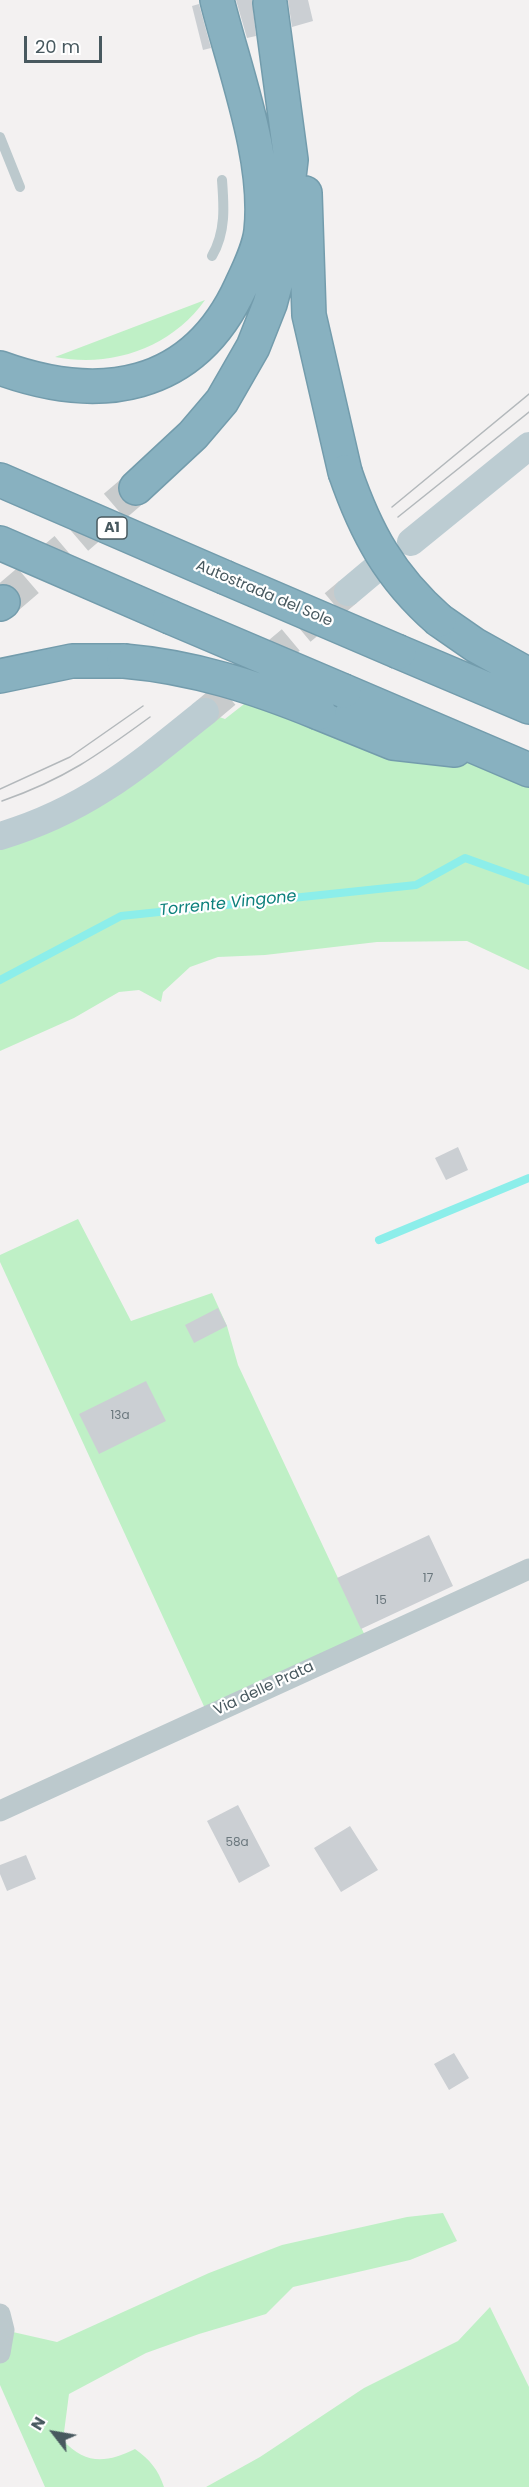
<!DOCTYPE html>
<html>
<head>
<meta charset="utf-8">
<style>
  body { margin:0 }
  #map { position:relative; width:529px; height:2487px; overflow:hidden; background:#f3f1f1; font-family:Poppins,sans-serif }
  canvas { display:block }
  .north { position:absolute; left:24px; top:2403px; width:60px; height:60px; -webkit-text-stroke:4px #fff; paint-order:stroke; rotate:301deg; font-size:16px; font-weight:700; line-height:24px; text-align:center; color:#48595f }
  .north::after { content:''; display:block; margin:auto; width:21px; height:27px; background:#48595f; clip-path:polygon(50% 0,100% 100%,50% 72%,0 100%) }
  .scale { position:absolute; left:24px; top:36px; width:78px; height:27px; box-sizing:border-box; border:3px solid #48595f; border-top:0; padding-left:8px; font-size:18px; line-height:21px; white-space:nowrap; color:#48595f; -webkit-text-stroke:4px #fff; paint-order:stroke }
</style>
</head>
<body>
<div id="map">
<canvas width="529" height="2487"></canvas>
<div class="north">N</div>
<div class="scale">20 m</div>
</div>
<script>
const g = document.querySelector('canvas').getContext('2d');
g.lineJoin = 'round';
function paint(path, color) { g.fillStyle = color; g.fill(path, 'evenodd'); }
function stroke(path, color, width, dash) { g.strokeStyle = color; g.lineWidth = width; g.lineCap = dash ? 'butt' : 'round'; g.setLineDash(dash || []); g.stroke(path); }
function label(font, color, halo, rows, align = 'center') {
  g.font = font + ' Poppins,sans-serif'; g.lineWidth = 4.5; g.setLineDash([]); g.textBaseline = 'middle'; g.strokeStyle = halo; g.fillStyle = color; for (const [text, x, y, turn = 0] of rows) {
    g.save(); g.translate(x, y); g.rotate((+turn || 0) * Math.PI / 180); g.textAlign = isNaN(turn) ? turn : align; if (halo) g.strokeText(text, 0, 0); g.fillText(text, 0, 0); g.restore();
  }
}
paint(new Path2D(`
  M205,300C171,348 112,368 55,357Z
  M262,690L529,770V970L467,941L377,942L265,955L218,957L190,967L163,992L161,1002L139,990L119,992L74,1018L0,1051V836L205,712L225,719Z
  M78,1219L131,1321L212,1293L227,1326L238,1365L368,1642L208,1715L0,1262V1255Z
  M443,2213L457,2241L410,2260L293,2287L266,2314L199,2334L146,2353L69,2394L63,2440C85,2465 107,2463 135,2449C150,2460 158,2469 164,2487H45L0,2385V2353L4,2330L57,2342L209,2273L282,2245L407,2217Z
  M490,2307L529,2387V2487H206L260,2457L364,2388L458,2341Z`), '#bff0c6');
stroke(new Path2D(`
  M0,980L121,916L416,885L465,858L529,881
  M379,1240L529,1178`), '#8ceeea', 8);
paint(new Path2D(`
  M236,0H252L256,36L247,38Z
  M288,0H308L313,21L292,27Z
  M199,4L211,48L203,50L192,6Z
  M458,1147L468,1170L446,1180L435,1158Z
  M218,1308L227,1326L194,1343L185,1325Z
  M146,1381L166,1421L99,1454L79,1414Z
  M429,1535L453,1586L361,1629L337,1578Z
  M238,1805L270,1866L239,1883L207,1821Z
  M350,1826L378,1870L341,1892L314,1848Z
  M26,1855L36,1879L7,1891L0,1874V1865Z
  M454,2053L469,2078L449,2090L434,2064Z`), '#cbcfd3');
stroke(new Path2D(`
  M205,712L348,592`), '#c8cbcc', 28, [28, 14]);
stroke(new Path2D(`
  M3,602L136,488`), '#c8cbcc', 33, [33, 16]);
const highway = new Path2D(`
  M305,193L309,315L345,472
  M0,368C99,404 193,391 241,286C249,269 259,249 261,231C269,159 234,69 217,0
  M0,480L224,577
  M136,488L193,435L222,401L253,347L270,304L277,278L291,160L270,3
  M0,543L170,617
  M0,604L3,602
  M439,620L475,645L529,675
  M399,652L529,707
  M0,676L72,661H124
  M344,691L529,770
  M319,713L393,743L455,750`);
stroke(highway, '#739cac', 36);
stroke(new Path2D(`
  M0,137L20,187
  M212,256C226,232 224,206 222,180`), '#bcc9cd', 10);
stroke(new Path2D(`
  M0,1811L529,1569
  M0,2314L4,2330L0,2353`), '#bcc9cd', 21);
stroke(new Path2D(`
  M411,542L529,446
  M348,592L373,571
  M0,836C85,811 137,767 205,712`), '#bcccd2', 28);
stroke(highway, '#88b1c0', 33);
stroke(new Path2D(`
  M392,507L529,394
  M398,517L529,412
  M0,789L70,757L143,706
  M2,801C65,779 98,755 150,717`), '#b3b8bb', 1.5);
const highwayBridge = new Path2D(`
  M345,472C366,533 390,577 439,620
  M224,577L399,652
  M170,617L344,691
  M124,661C194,667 255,687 319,713`);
stroke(highwayBridge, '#739cac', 36, []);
stroke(highwayBridge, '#88b1c0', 33);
label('12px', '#69767c', null, [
  ["13a",120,1416],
  ["17",428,1579],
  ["15",381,1601],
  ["58a",237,1843]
]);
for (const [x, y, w] of [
  [112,528,30]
]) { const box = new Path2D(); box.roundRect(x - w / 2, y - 11, w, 22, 4.5); g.fillStyle = '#fff'; g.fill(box); stroke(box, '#48595f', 1.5); }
label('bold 14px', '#48595f', null, [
  ["A1",112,528]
]);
label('15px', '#48595f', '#fff', [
  ["Autostrada del Sole",264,594,23],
  ["Via delle Prata",264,1689,-25]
]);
label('italic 16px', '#0c807c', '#fff', [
  ["Torrente Vingone",228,904,-6]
]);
</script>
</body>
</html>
